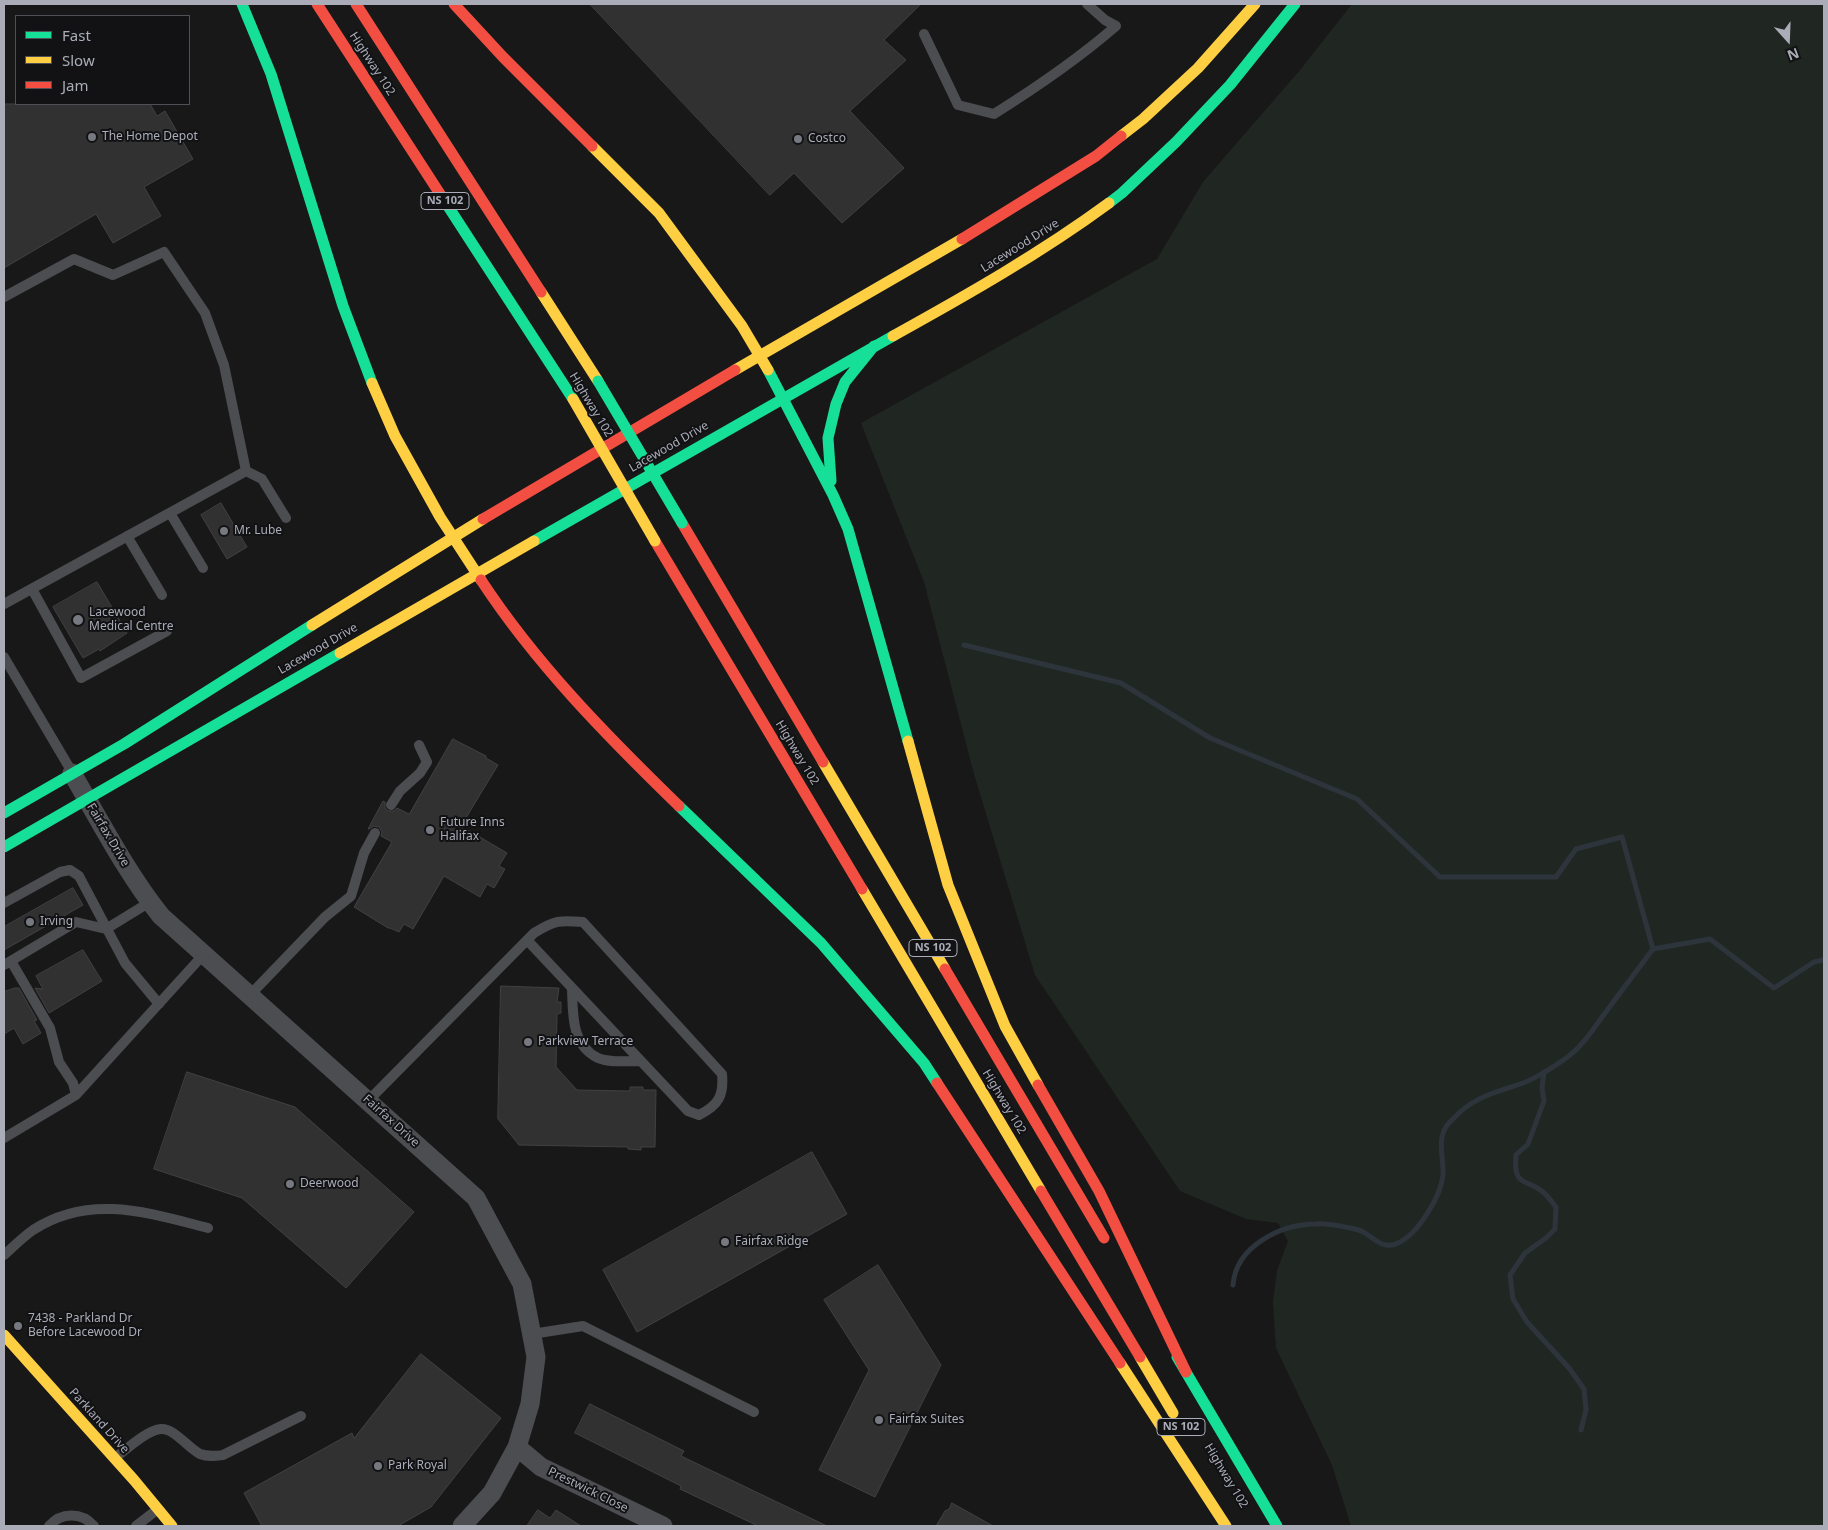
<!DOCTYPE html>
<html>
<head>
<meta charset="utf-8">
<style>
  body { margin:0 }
  #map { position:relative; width:1828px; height:1530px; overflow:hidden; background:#181818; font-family:"Noto Sans",sans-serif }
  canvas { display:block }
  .frame { position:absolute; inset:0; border:5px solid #aaadb8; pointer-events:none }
  .legend { position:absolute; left:15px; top:15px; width:175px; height:90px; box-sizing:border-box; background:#121214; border:1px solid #4f5056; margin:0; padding:6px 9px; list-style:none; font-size:15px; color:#aaadb8 }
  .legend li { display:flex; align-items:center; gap:10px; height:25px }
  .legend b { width:25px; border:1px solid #4f5056 }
  .north { position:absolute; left:1763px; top:15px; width:50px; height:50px; -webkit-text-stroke:4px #121214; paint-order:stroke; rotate:160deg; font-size:14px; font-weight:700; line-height:20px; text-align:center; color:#aaadb8 }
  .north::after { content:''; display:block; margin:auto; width:18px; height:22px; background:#aaadb8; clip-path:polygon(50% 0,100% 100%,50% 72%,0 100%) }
</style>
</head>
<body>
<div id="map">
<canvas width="1828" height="1530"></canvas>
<div class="frame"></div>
<ul class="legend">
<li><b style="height:6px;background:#16e098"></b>Fast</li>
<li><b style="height:6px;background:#ffcf43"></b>Slow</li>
<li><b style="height:6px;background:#f24e42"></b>Jam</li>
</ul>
<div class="north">N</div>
</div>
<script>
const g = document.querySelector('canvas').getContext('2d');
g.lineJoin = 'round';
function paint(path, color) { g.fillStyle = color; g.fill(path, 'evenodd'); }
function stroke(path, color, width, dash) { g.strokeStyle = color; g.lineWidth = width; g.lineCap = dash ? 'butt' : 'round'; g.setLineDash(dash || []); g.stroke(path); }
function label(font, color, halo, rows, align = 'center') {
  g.font = font + ' "Noto Sans",sans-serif'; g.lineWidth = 4; g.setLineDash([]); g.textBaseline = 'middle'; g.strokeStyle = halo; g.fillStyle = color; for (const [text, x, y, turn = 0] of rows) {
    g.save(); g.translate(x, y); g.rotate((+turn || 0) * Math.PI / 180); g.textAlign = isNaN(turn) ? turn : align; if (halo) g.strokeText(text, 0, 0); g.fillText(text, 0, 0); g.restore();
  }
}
paint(new Path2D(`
  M1352,4H1824V1526H1351L1332,1465L1276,1348L1273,1302L1277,1271L1288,1241L1278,1223L1246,1219L1180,1191L1035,975L974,774L924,582L861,423L1157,259L1203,182L1301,69Z`), '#202722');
stroke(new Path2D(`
  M964,645L1121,683L1210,738L1357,799L1440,877H1556L1576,849L1622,837L1653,949L1710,939L1774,988L1814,962L1824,960
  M1544,1072L1542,1088L1544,1101L1528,1144L1516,1155C1513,1188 1526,1178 1543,1192C1548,1196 1552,1202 1556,1207L1555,1229L1546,1238L1525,1253L1510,1275L1513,1299L1527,1322L1569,1368L1584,1389L1586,1410L1581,1430
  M1233,1285C1236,1246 1281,1224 1316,1224C1327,1223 1340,1226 1350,1228C1355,1229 1361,1230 1365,1233C1376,1240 1384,1250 1398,1243C1418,1234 1441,1196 1443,1175C1444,1160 1437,1141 1446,1127C1447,1124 1451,1121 1453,1119C1474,1096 1495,1093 1523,1083C1539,1077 1555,1066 1569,1056C1584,1044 1594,1028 1605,1013C1621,992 1637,970 1653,949`), '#2e343b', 5);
const building = new Path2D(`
  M590,4H921L884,40L906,60L850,111L904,168L842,223L794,173L770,195Z
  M4,104H150L157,116L165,111L193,159L144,187L161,216L113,243L96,214L4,268Z
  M221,503L247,547L227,559L201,515Z
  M97,582L127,633L100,651L99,649L83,658L53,607Z
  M453,739L486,756V758L498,765L461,826L507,853L499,866L505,869L494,888L487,884L480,897L444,876L413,929L404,924L399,932L390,928H388L354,907L392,842L381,836L382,832L379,827L374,826L369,829H368L383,801L385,802V808L388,811H394L397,808L409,814Z
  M73,888L83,905L4,950V927Z
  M83,950L102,981L49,1013L35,988L43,989L36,976Z
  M501,986L559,988L557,1002H561V1013L557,1014L556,1067L577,1090L630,1091V1087H643V1090H656L655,1147H641V1150L628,1149V1147L519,1145L498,1119Z
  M15,988H19L37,1020L34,1021L41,1033L23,1044L14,1028L4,1034V992Z
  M187,1072L295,1107L414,1212L346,1288L242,1198L154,1169Z
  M812,1152L847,1214L637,1332L603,1270Z
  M878,1265L941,1365L875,1497L819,1470L869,1370L824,1300Z
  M421,1354L501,1418L431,1507L398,1526H262L244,1493L352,1433L354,1438Z
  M590,1404L684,1451L681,1456L827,1526H758L680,1489L681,1486L575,1433Z
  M952,1503L993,1526H936L945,1511L949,1509Z
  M538,1510L550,1518L556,1510L581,1526H527Z`);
paint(building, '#313132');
stroke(building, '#414144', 1);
stroke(new Path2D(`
  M924,34L958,105L994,114C1037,87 1078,59 1116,26L1105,20L1087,4
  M4,297L74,259L113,275L164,252L205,313L224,365L246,471L4,604
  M246,471L262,479L286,518
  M170,513L203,568
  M127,536L162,595
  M32,589L81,678L167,631
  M4,657L72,772
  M391,805L400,791L420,773L427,762L419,745
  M4,903L60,872L70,870L79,876L125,963L159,1004
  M11,961L50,1028L59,1062L73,1083L76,1095
  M4,965L76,922L106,929L150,902
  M572,989C573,1014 571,1045 598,1058C609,1063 628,1061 641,1061
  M250,995L325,917L351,896L364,853L375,833
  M368,1101L534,933C555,920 560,920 583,922L722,1074C724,1095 719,1105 699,1115L688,1111L527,940
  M4,1138L76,1095L204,954
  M4,1255C13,1247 23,1237 33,1230C90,1193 149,1213 208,1228
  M532,1334L583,1326L754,1412
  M115,1458C127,1449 147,1430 161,1429C174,1428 188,1448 200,1454C208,1457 215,1456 223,1455L301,1416
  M49,1526C61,1512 82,1512 94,1526
  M136,1526L158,1509`), '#4c4d51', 10);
stroke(new Path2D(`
  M72,773C100,821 126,872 161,916L476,1198L522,1284L536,1357L530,1404L517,1447L492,1493L462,1526
  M517,1447L541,1467L663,1526`), '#4c4d51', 19);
stroke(new Path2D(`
  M242,4L271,74L343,306L372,383
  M442,197L573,399
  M1109,203L1122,193L1176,142L1230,85L1295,4
  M768,370L833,495L848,529L908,741
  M831,481L828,438L836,404L845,382L874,346
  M534,541L893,336
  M679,806L821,943L924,1063L937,1083
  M4,813L124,744L312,625
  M4,847L340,653
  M1177,1357L1277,1526`), '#16e098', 11);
stroke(new Path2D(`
  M1121,136L1143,119L1198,68L1255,4
  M592,146L659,213L742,326L768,370
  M541,292L598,381
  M893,336C967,295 1041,253 1109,203
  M735,370L962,239
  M372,383L395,436L440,517L481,580
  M312,625L483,519
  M340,653L534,541
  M908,741L948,885L1005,1026L1038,1085
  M823,762L945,969
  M862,889L1041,1191
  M4,1335L134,1480L172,1526
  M1140,1357L1173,1413
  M1120,1363L1226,1526`), '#ffcf43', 11);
stroke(new Path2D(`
  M317,4L442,197
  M356,4L541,292
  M454,4L503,57L592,146
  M962,239L1096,156L1121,136
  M483,519L735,370
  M682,523L823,762
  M655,541L862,889
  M481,580C536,664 607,736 679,806
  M945,969L1104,1238
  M937,1083L1120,1363
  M1038,1085L1099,1191L1186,1372
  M1041,1191L1140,1357`), '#f24e42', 11);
stroke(new Path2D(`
  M598,381L682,523`), '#16e098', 11);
stroke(new Path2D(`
  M573,399L655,541`), '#ffcf43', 11);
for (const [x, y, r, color] of [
  [92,137,5,"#777980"],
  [798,139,5,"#777980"],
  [224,531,5,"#777980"],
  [78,620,6,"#777980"],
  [430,830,5,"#777980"],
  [30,922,5,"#777980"],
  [528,1042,5,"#777980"],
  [290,1184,5,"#777980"],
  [725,1242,5,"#777980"],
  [18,1326,5,"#777980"],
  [879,1420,5,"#777980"],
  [378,1466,5,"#777980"]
]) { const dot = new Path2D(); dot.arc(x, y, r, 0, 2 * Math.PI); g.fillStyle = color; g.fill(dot); stroke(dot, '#121214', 2); }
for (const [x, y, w] of [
  [445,201,48],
  [933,948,48],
  [1181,1427,48]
]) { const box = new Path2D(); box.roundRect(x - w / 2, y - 8.5, w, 17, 4); g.fillStyle = '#121214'; g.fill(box); stroke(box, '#aaadb8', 1); }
label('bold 11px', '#aaadb8', null, [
  ["NS 102",445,201],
  ["NS 102",933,948],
  ["NS 102",1181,1427]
]);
label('12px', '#aaadb8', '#121214', [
  ["Highway 102",372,64,57],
  ["Lacewood Drive",1020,246,-32],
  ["Highway 102",591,405,59],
  ["Lacewood Drive",669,447,-30],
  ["Lacewood Drive",318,649,-30],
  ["Highway 102",797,753,59],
  ["Fairfax Drive",108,835,59],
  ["Highway 102",1004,1102,59],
  ["Fairfax Drive",391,1121,42],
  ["Parkland Drive",99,1421,48],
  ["Highway 102",1226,1476,59],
  ["Prestwick Close",588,1490,26]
]);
label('12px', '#aaadb8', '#121214', [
  ["The Home Depot",102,137],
  ["Costco",808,139],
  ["Mr. Lube",234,531],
  ["Lacewood",89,613],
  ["Medical Centre",89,627],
  ["Future Inns",440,823],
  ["Halifax",440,837],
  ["Irving",40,922],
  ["Parkview Terrace",538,1042],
  ["Deerwood",300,1184],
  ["Fairfax Ridge",735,1242],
  ["7438 - Parkland Dr",28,1319],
  ["Before Lacewood Dr",28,1333],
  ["Fairfax Suites",889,1420],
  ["Park Royal",388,1466]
], 'left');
</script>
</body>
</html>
